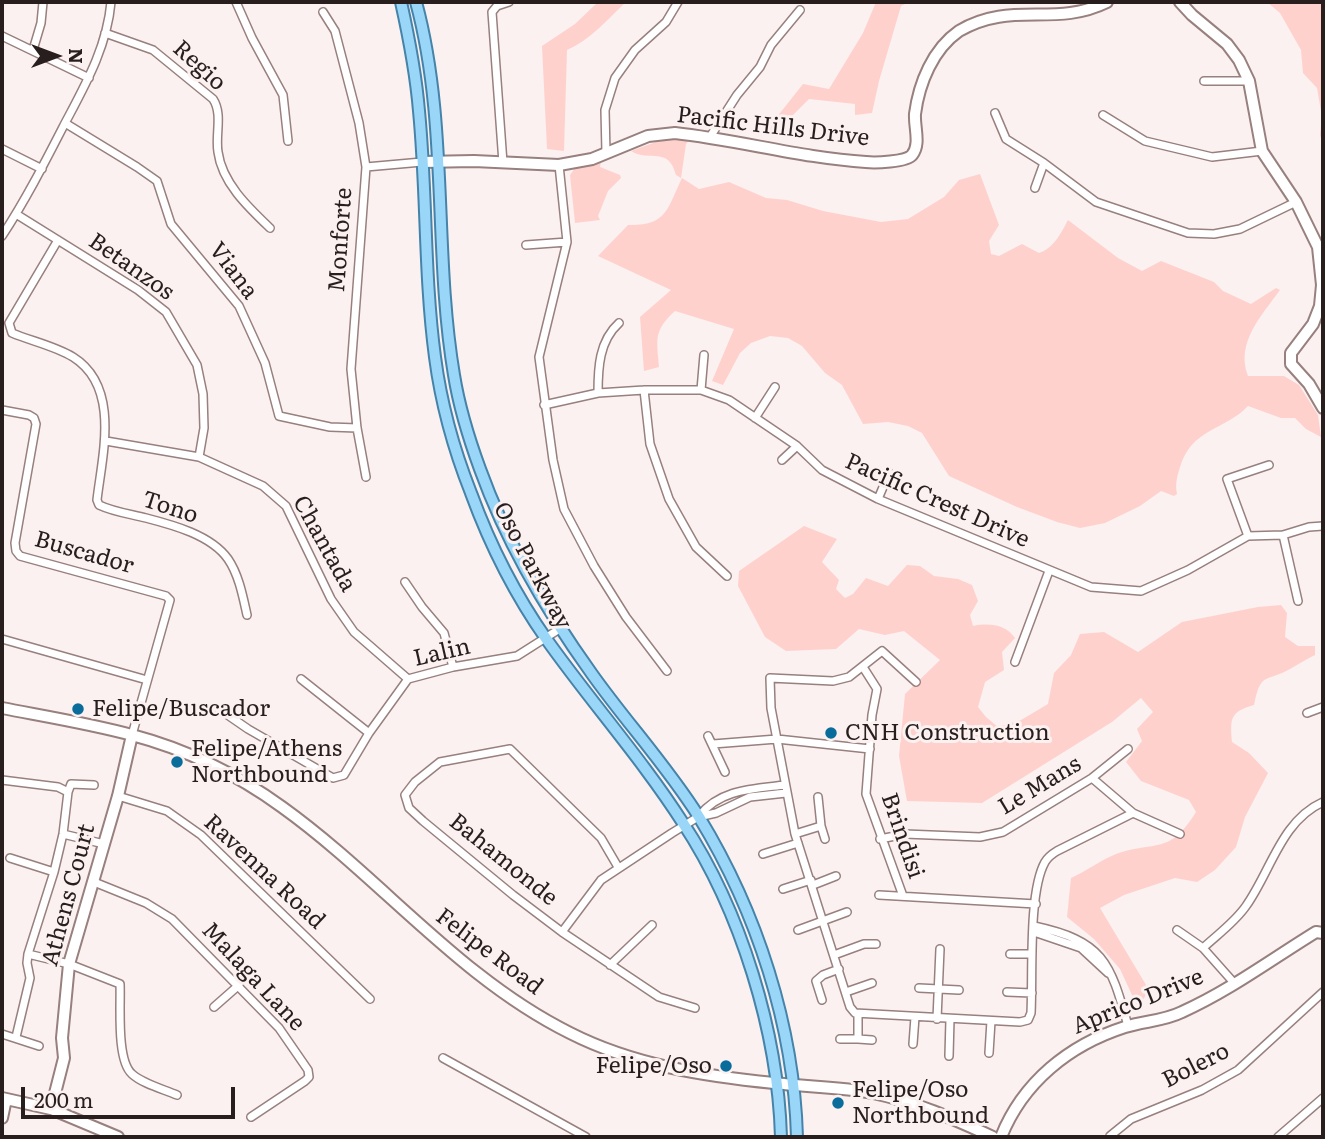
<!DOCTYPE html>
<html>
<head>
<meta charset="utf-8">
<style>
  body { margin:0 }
  #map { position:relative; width:1325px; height:1139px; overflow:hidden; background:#fbf1f0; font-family:Literata,serif }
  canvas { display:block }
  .frame { position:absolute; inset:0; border:4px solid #271e1d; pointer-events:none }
  .north { position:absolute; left:21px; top:21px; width:70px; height:70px; -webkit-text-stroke:5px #fbf1f0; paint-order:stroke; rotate:90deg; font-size:19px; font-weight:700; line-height:28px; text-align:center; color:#271e1d }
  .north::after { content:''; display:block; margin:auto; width:24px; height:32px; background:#271e1d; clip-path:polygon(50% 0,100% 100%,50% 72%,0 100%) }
  .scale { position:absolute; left:21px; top:1087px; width:214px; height:32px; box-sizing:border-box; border:4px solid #271e1d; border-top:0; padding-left:9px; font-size:21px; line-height:24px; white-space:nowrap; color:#271e1d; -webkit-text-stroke:5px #fbf1f0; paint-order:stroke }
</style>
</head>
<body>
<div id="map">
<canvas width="1325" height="1139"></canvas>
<div class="frame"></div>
<div class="north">N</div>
<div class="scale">200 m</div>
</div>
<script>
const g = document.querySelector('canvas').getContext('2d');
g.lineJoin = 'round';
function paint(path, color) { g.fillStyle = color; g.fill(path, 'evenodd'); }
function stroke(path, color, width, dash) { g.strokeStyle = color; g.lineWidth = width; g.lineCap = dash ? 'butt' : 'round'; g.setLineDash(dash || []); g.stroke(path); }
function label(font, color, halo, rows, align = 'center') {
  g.font = font + ' Literata,serif'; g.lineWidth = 6; g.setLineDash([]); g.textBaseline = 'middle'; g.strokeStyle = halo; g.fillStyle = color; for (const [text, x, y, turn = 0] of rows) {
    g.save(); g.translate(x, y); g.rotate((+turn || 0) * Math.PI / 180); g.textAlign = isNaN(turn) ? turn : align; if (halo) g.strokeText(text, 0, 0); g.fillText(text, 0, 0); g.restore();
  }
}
paint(new Path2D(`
  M598,2H626C608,19 590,40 567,50L564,151L547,149L542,46L575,24Z
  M876,2H909L901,6L879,81L872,113L855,115V104L809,99L777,131L765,132L803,84L829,89L863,33Z
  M1267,2H1323V144L1320,135L1322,117L1317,88L1303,73L1301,50L1280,13Z
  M678,139L689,140L686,144L681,178L676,175C668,145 650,163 631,151L656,142Z
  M608,159L601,162L600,167L620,175L621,178L608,191L598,216L600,220L575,223L570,175L575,168Z
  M980,174L999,225L989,241L991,254L999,256L1022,244L1039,253C1054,248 1061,233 1068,220L1118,258L1142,271L1161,261L1214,282L1223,291L1251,304L1276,288L1280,290C1262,315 1235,343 1248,376H1284L1299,385L1318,415L1321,437L1306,429L1295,418H1281L1248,406C1224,431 1192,428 1180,467C1177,477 1175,484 1177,494L1174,496L1161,491L1140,506L1105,523L1080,528L1057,522L1017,507L949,476L922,433L908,426L888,422L863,424L842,385L825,373L802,346L788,338L770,336L751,343L740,353L723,385L712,381L734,329L675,311C653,331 657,339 659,367L644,371L640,317L671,290L598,256L628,225C667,226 667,209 682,178L699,189L729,182L766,198L787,200L823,211L881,222L908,219L944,197L959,180Z
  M804,526L837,539L822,562L839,580L836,589L845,598L853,594L866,578L888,586L907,565L920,566L934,576L958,579L972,585L978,601L970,615L973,626C989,623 1005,624 1015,638L1002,652L1004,670L985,682L978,707L986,717L998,727L1021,720L1048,704L1054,673L1071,655L1080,634L1104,632L1138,652L1182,622L1258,607L1281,605L1287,613L1285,637L1298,646H1315V655C1306,659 1299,664 1290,669C1265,683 1261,671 1254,705C1230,712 1230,718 1232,742L1249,753L1268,773L1245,817L1236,847L1215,870L1197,882L1175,878L1124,895L1100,908L1149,990L1138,1008L1120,969L1094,939L1067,917L1071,878C1086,871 1101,860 1116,854C1156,840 1169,856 1196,812L1189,800L1141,781L1126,762L1142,741L1137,729L1153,712L1141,698L1112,722L982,803L907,801L899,756L905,694L940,660L904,631L885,635L859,629L836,649L786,651L765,637L738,586L739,571Z`), '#ffd1cd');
const street = new Path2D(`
  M236,2L252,38L283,95L288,141
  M323,12L335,31L359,123L366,167L351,369L357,428L366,477
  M105,33L153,50L213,99C223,114 215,135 218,152C222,183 249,208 270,228
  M2,36L89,78
  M33,50L41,23L43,2
  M1204,81H1249
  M995,113L1006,139L1044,163L1096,202L1188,233L1214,234L1240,229L1296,202
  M1103,115L1145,141L1212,157L1262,151
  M65,123L137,167L157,181L171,224L239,306L265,363L279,416L330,427L357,428
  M710,137L737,95L760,67L771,45L800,10
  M2,149L42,169
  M606,153L605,110L615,78L635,50L666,22L678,2
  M503,163L492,12L497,6L509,2
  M559,165L567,242L539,357L553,460L564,509L594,566L626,617L667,671
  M366,167L422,162
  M1035,188L1044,163
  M16,214L138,290L166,312L197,365L203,394L204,428L199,457
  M2,236C25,201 44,164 63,127C84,87 107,48 111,2
  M58,240L9,323L12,333C31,341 55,346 73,357C121,387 102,456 97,500L99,505C114,512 130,514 146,518C173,525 211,535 228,559C239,575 243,597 247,615
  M526,245L567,242
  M644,390L650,444L669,499L696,547L727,576
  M701,390L704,355
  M598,393C598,368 599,341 619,323
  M544,405L598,393L644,390H701L729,400L797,446L822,470L878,499L1091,587L1141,591L1188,570L1248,536L1283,535L1309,527L1323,526
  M2,410L29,415L34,418L36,424L15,543L16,551L20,556L166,596L170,600L132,735
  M755,418L775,387
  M106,441L199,457L263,486L286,506L331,599L354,632L408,679
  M782,460L797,446
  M878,499L889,473
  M1283,535L1298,601
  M1248,536L1227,479L1269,465
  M405,582L422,607L444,633L453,667
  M2,639L147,680
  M1015,662L1049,571
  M863,667L877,689L872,715L866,794L903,896
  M301,679L369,733
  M916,682L882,651L849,677L833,681L770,678L771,708L795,834L850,1007L855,1013L1020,1022L1028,1020L1031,1013C1033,976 1028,892 1045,862C1048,857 1052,854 1057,851L1133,813
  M219,709L248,729L333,778L344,775L369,733L408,679L453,667L517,656L561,628
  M1307,713L1323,707
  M708,736L725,772
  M713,744L777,739L870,749
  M1092,778L1133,813L1180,834
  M2,780L58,787L68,792
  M68,792L71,784L94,785
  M118,796L167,811L201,835L370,999
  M699,816C720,789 753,789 785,785
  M821,826L825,839
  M63,834L104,844
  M795,834L821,826L818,797
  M880,839L905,834L980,837L1003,832L1092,778L1128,749
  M763,854L798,843
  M10,858L54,872
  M618,867L601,838L510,749L440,762L415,782L405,795L409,808L423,821L513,895L562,932L659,997L695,1008
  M94,882L146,903L172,919L279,1028L308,1070L309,1077L305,1081L251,1117
  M813,885L836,876
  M783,889L811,880
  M879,895L1036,904
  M1034,926C1103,941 1110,961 1128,1026
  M798,930L847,912
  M1177,930L1203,948L1235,984
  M562,932L601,880L672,833L698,817L716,813L750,797L786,793
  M1034,932L1081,948L1108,973
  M1203,948C1217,935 1235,922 1246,906C1271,871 1281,821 1323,802
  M28,954L69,964L120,984C121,1004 116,1060 132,1074C143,1084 163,1089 177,1095
  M1010,954H1032
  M834,955L864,944H876
  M610,965L652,925
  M919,988L959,990
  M846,992L872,983
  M1007,992L1032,993
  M822,1000L816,981L823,975L839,969
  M214,1007L239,985
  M858,1014V1039L872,1040
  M937,1019L940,949
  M2,1034L39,1046
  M16,1037L30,978L27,963L28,954L54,872L63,834L68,792
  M840,1039H858
  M913,1044L915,1017
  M989,1053L991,1021
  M949,1056L950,1019
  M443,1058L586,1137
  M1110,1136L1131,1119L1202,1090L1238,1070L1323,992
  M1278,1137L1323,1098`);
const secondary = new Path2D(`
  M1180,2L1192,15L1227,44L1239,60L1249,81L1262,151L1296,202L1318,247L1322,285L1320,306L1313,324L1291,353V364L1309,384L1323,408
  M422,162L474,161L559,165L592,159L648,136L675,133C739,140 802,158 866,162C874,163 907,162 912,155C921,144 914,127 915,114C919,83 933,49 959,31C1012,0 1054,28 1107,2
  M2,708C43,716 92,724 132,735C185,749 238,775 282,807C381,878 459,978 570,1033C633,1065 704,1076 774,1083C807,1087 840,1087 873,1093C916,1102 954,1119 993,1137
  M2,1098L51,1109L118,1137
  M51,1109L64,1058L62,1038L69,964L118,796L132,735
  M2,1118L6,1099
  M1001,1137C1023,1082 1069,1045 1125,1027C1144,1021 1164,1021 1182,1012C1229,991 1272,959 1316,932L1323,933`);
const primary = new Path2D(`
  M401,2C409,38 416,74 419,111C427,193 424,275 435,357C441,403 454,450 471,493C490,545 516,596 547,640C591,702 642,759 683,823C741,911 778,1032 781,1137
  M416,2C449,124 433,251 454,375C459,406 469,439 480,469C507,544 546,610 592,674C626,722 667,766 699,817C757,912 794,1026 797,1137`);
stroke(street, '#97807e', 10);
stroke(secondary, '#97807e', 14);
stroke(primary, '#4683a9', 14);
stroke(street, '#fff', 7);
stroke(secondary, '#fff', 10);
stroke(primary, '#9ad6f8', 10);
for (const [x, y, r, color] of [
  [78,709,7,"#0a6c9a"],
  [831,733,7,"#0a6c9a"],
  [177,762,7,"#0a6c9a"],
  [726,1066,7,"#0a6c9a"],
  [838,1103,7,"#0a6c9a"]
]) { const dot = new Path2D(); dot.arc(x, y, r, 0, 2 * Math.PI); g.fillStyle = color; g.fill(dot); stroke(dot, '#fbf1f0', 2.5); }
label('23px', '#271e1d', '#fbf1f0', [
  ["Regio",199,66,42],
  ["Pacific Hills Drive",773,127,7],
  ["Monforte",341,240,-86],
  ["Betanzos",131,267,35],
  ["Viana",233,271,53],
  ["Pacific Crest Drive",937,501,24],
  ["Tono",170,508,18],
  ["Chantada",324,544,61],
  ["Buscador",84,553,16],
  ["Oso Parkway",532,566,62],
  ["Lalin",442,653,-13],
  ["Le Mans",1040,786,-31],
  ["Brindisi",902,836,71],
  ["Bahamonde",503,860,39],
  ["Ravenna Road",264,872,43],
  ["Athens Court",69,895,-75],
  ["Felipe Road",489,952,37],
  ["Malaga Lane",253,977,47],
  ["Aprico Drive",1138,1002,-22],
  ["Bolero",1196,1066,-27]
]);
label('23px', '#271e1d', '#fbf1f0', [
  ["Felipe/Buscador",92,709],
  ["CNH Construction",845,733],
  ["Felipe/Athens",191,749],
  ["Northbound",191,775],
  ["Felipe/Oso",712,1066,"right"],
  ["Felipe/Oso",852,1090],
  ["Northbound",852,1116]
], 'left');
</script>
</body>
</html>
